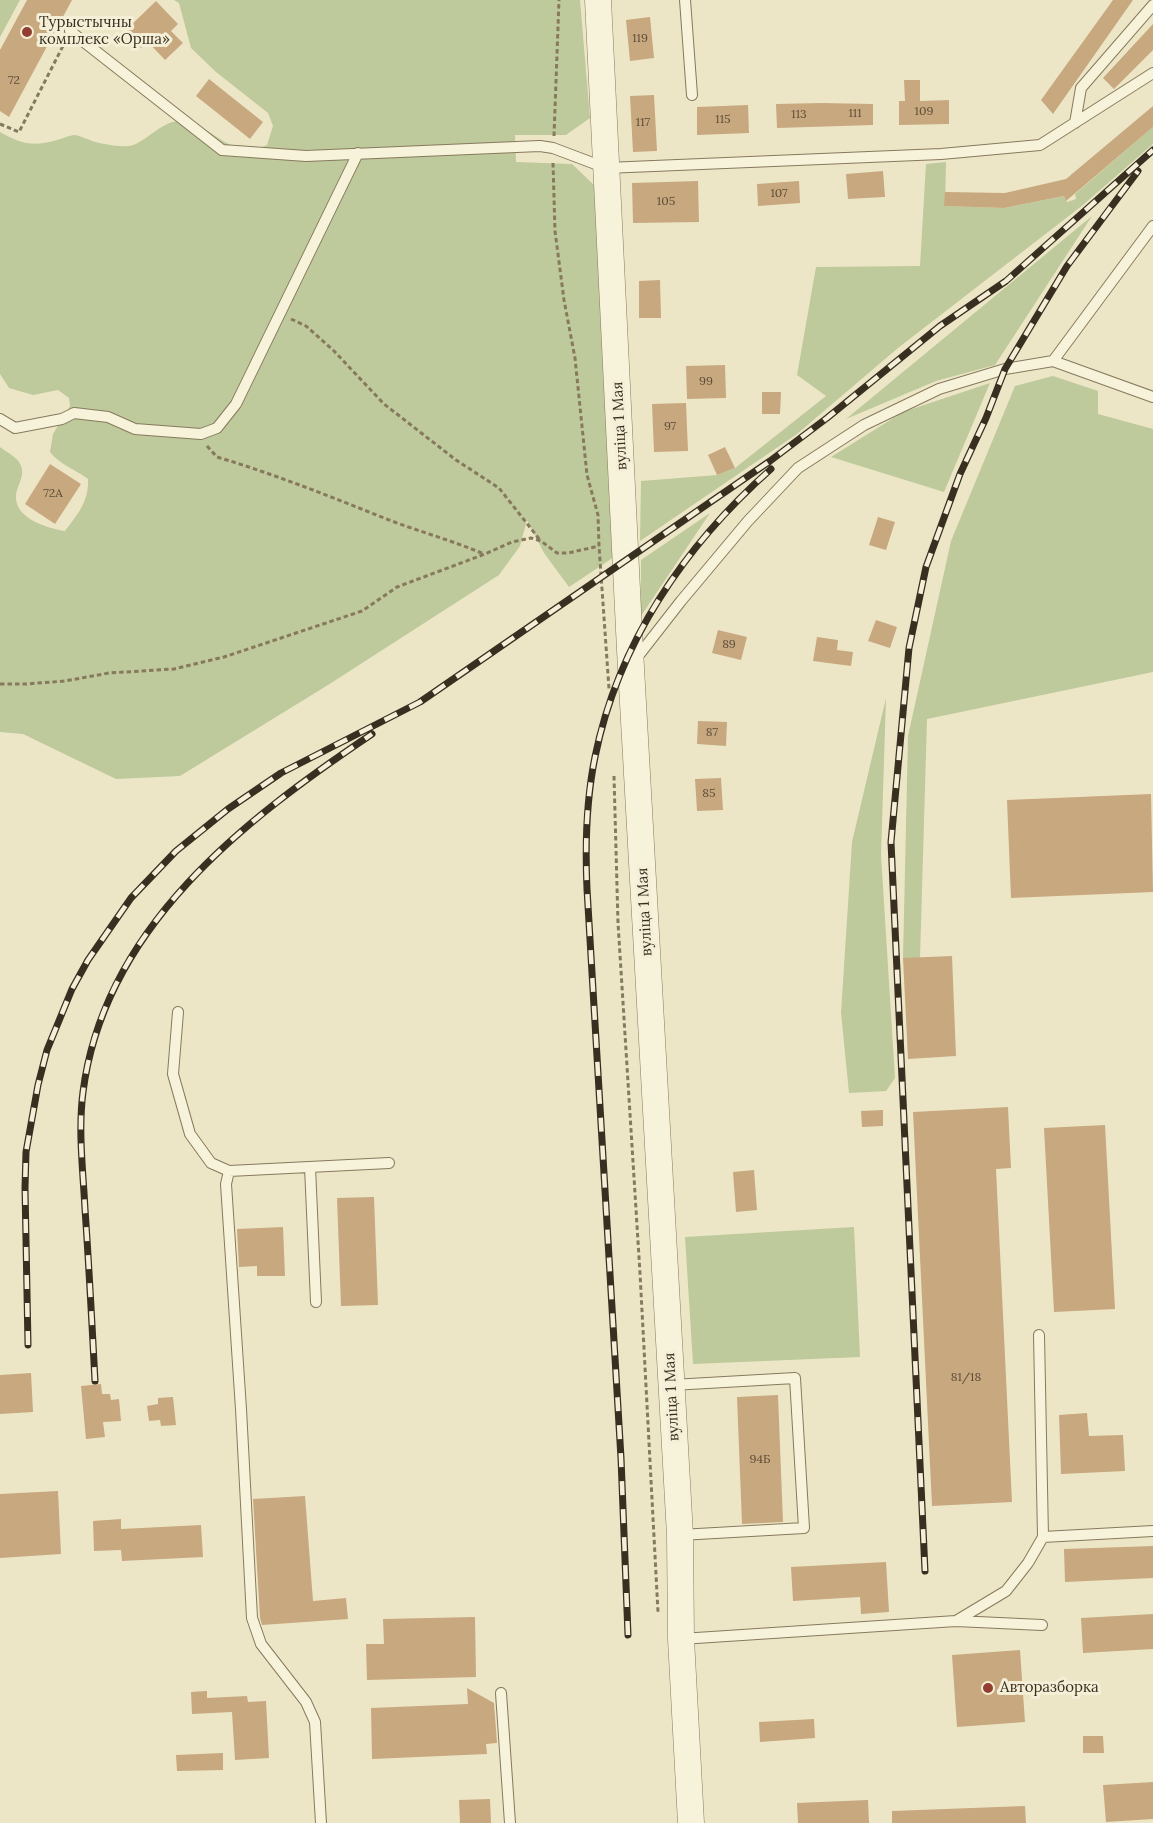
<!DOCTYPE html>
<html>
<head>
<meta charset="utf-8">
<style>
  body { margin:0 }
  canvas { display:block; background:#ece6c7 }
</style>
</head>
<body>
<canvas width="1153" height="1823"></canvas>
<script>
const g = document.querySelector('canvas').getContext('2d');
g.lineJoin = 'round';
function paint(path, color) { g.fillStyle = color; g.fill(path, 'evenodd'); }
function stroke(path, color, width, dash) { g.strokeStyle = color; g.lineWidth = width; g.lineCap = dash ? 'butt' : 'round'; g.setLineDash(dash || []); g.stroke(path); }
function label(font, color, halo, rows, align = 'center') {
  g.font = font + ' Lora,serif'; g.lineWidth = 6; g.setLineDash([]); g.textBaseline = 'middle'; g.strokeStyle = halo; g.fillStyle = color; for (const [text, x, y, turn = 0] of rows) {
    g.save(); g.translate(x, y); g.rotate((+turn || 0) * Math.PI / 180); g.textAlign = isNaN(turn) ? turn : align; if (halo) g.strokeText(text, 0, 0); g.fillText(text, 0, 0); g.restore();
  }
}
paint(new Path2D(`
  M0,0H20L0,37Z
  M174,0H580L590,118L566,135H515L516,162L572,164L594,185L617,555L569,587L544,553L527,520L520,546L499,575L328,685L180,776L116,779L23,734L0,732V447C5,451 15,456 19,462C28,475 15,486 16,499C18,520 48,528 65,531C78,514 89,501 88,479C75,469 60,465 50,452L53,434L70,406L69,398L58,390L33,395L9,388L0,374V132C21,144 33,147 57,140C62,139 69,135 75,135C80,136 87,139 92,141C102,144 118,147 129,146C142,145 161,122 178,121C211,120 229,163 267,145L273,126L268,113L216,72L191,48L179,3Z
  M1153,127V144L1083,205L898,348L797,434L640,541L641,481L717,475L735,468L826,396L797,375L816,267L920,266L926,164L946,162L945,206L1004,208L1064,196L1067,202L1076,199L1075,194Z
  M1092,216L995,365L936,381L846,419Z
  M1053,376L1098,391V414L1153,429V672L927,719L920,958H903L908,736L951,541L1015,386Z
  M990,383L944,492L831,457L903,412Z
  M710,513L641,616V560Z
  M886,698L881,855L895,1078L886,1091L849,1093L841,1013L852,842Z
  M854,1227L860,1357L693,1364L685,1237Z`), '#beca9b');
paint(new Path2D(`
  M27,0H72L9,117L0,111V50Z
  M1113,0H1133L1053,114L1041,100Z
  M156,1L178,24L171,31L183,43L165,60L147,41L141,48L125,31Z
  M650,17L654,58L630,61L626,20Z
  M1153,24V50L1114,89L1103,78Z
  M209,79L263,122L250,139L196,96Z
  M904,80H920V101L949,100V124L899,125V101H905Z
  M654,95L657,151L633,152L630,96Z
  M822,103L873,104V125L777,128L776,104Z
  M748,105L749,133L697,135V107Z
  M1153,106V127L1066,201L1064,196L1004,208L944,206L945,192L1005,193L1066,179Z
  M883,171L885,197L848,199L846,174Z
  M698,181L699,222L633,223L632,183Z
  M799,181L800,203L758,206L757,184Z
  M660,280L661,318H639V281Z
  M725,365L726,398L687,399L686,366Z
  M762,392H781L780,414H762Z
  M686,403L688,451L654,452L652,404Z
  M725,447L735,468L717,475L708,455Z
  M50,464L81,484L55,524L25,504Z
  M878,517L895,522L886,550L869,545Z
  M876,620L897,627L890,648L868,641Z
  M718,630L747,637L741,660L712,653Z
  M817,637L838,640L837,650L853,652L851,666L813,661Z
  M698,721L727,722L726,746L697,744Z
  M721,778L723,810L697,811L695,779Z
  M1151,794L1153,892L1011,898L1007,800Z
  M952,956L956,1056L908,1059L903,958Z
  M1008,1107L1011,1168L996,1169L1012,1502L932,1506L913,1112Z
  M883,1110V1126L862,1127L861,1111Z
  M1105,1125L1115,1309L1054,1312L1044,1128Z
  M754,1170L757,1210L736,1212L733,1172Z
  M374,1197L378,1305L341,1306L337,1198Z
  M283,1227L285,1276H257V1266L239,1267L237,1229Z
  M31,1373L33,1412L0,1414V1375Z
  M101,1384L102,1394H110L111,1400L119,1399L121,1421L103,1422L105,1437L86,1439L81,1386Z
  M778,1395L783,1522L742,1524L737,1397Z
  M173,1397L176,1425L161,1426L160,1420L149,1421L147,1406L158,1404V1398Z
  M1087,1413L1089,1436L1123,1435L1125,1471L1061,1474L1059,1415Z
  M58,1491L61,1554L0,1558V1494Z
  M305,1496L313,1601L346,1598L348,1619L262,1625L260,1618L253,1499Z
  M121,1519V1529L201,1525L203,1557L122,1561L121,1550L94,1551L93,1521Z
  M1153,1546V1578L1065,1582L1064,1549Z
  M886,1562L889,1612L861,1614L860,1597L793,1601L791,1567Z
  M1153,1614V1649L1083,1653L1081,1618Z
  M475,1617L476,1677L367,1680L366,1644H384L383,1619Z
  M1020,1650L1025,1722L957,1727L952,1655Z
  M467,1688L494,1703L497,1743L486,1744L487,1754L372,1759L371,1708L468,1704Z
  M207,1691V1698L247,1696L248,1702L266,1701L269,1758L235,1760L232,1712L192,1714L191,1692Z
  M814,1719L815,1738L760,1742L759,1722Z
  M1083,1736H1103L1104,1753H1083Z
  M223,1753V1770L177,1771L176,1755Z
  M1153,1782V1819L1106,1822L1103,1785Z
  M490,1799L491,1823H460L459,1800Z
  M868,1800L869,1823H798L797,1803Z
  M1025,1806L1026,1823H892V1811Z`), '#c8a87f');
const service = new Path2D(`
  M685,0L692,95
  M70,31L222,150L306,156L540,146L553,148L606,168L941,154L1040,145L1153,73
  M1075,123L1081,88L1153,5
  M1053,361L1153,226
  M0,419L15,428L62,419L74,413L108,417L135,429L201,434L217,428L236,404L358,153
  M635,660L681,601L748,521L798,468L864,425L939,389L1005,369L1053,361L1153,397
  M178,1012L173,1074L190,1134L211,1163L229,1171
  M310,1167L316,1302
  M672,1385L795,1378L804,1528L680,1535
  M1043,1537L1153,1531
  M956,1621L1042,1625
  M681,1639L956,1621L1006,1591L1028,1563L1043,1537L1039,1335
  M501,1693L510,1823
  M321,1823L315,1722L306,1702L261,1644L252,1618L241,1409L226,1184L229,1171L389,1163`);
const tertiary = new Path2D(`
  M598,0L630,650L680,1535L681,1639L691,1823`);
stroke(service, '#87795d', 12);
stroke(tertiary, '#87795d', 27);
stroke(new Path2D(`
  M0,124L19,132L65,42
  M554,136L559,0
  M553,163L555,231L564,300L575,358L587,475L598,515L599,546L609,689
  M291,319L306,326L334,351L384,404L456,460L499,488L540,540
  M207,446L217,457C274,474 329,496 384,518C417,531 451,540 484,554
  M0,684H26L65,681L109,673L174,669L224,657L362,611L397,587L485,554L512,542L531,538L541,541L557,553H568L599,546
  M614,776L618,923L640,1273L658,1612`), '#87795d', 3, [4.5, 3]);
stroke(service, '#f7f2da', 10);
stroke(tertiary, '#f7f2da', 26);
const rail = new Path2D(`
  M28,1345L25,1188L26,1152L38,1085L47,1050L72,989L88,960L131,898L176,851L228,809L281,773L420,702L770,461L827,418L940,326L1006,281L1153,150
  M95,1381C92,1324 89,1266 85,1209C83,1170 78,1131 83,1092C104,927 244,820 372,734
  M925,1571L891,842L909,648L926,567L960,474L986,418L1005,369L1067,266L1138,171
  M628,1635L621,1458L587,889C585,845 586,801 595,757C618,643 685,545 771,469`);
stroke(rail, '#382f20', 7);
stroke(rail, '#f4efd6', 4.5, [14]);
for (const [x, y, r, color] of [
  [27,32,6,"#923e31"],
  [988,1688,6,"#923e31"]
]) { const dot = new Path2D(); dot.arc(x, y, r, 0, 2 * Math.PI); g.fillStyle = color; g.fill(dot); stroke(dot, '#f4efd6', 2); }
label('12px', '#5c4d38', null, [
  ["119",640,39],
  ["72",14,81],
  ["109",924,112],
  ["111",855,114],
  ["113",799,115],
  ["115",723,120],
  ["117",643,123],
  ["107",779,194],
  ["105",666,202],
  ["99",706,382],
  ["97",670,427],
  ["72А",53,494],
  ["89",729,645],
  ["87",712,733],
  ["85",709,794],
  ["81/18",966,1378],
  ["94Б",760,1460]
]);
label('15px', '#382f20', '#f4efd6', [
  ["Турыстычны",39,23],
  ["комплекс «Орша»",39,40],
  ["Авторазборка",1000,1688]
], 'left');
label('15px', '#382f20', '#f4efd6', [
  ["вуліца 1 Мая",620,426,-93],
  ["вуліца 1 Мая",645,912,-93],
  ["вуліца 1 Мая",672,1397,-93]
]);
</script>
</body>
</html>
